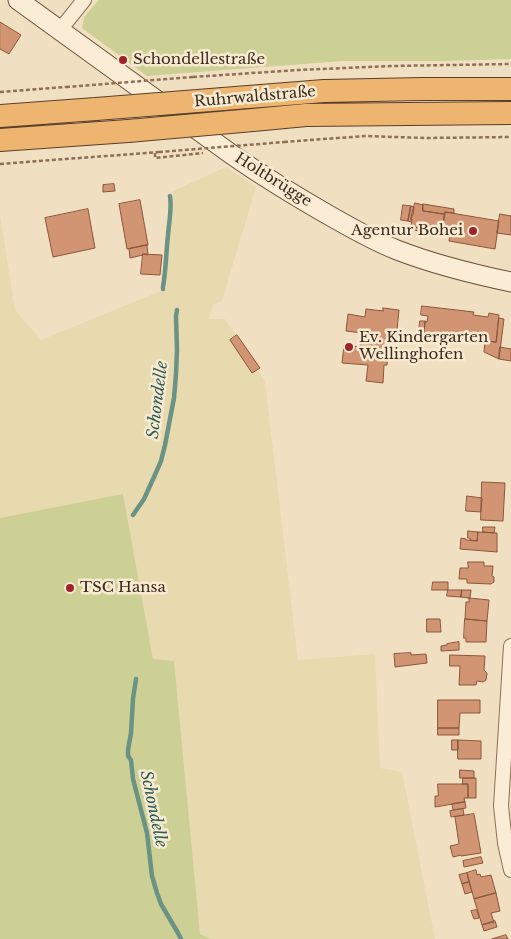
<!DOCTYPE html>
<html>
<head>
<meta charset="utf-8">
<style>
  body { margin:0 }
  canvas { display:block; background:#f1dfc1 }
</style>
</head>
<body>
<canvas width="511" height="939"></canvas>
<script>
const g = document.querySelector('canvas').getContext('2d');
g.lineJoin = 'round';
function paint(path, color) { g.fillStyle = color; g.fill(path, 'evenodd'); }
function stroke(path, color, width, dash) { g.strokeStyle = color; g.lineWidth = width; g.lineCap = dash ? 'butt' : 'round'; g.setLineDash(dash || []); g.stroke(path); }
function label(font, color, halo, rows, align = 'center') {
  g.font = font + ' "Libre Baskerville",serif'; g.lineWidth = 5; g.setLineDash([]); g.textBaseline = 'middle'; g.strokeStyle = halo; g.fillStyle = color; for (const [text, x, y, turn = 0] of rows) {
    g.save(); g.translate(x, y); g.rotate((+turn || 0) * Math.PI / 180); g.textAlign = isNaN(turn) ? turn : align; if (halo) g.strokeText(text, 0, 0); g.fillText(text, 0, 0); g.restore();
  }
}
paint(new Path2D(`
  M226,167L256,187L222,301L213,305L209,319H225L265,382L298,660L375,654L380,768L402,772L435,939H211L200,935L174,661L153,659L123,495L0,518V214L15,310L41,340L166,289L173,191Z`), '#e7daae');
paint(new Path2D(`
  M99,0H511V59L445,61H342L147,76L82,28L84,17Z
  M123,494L153,659L174,661L200,934L211,939H0V518Z`), '#cdd094');
stroke(new Path2D(`
  M163,289V287C166,270 166,253 168,235C169,222 172,209 170,196
  M133,515L144,499L154,477L161,461L165,445L174,398L176,374L177,350L176,316L177,310
  M136,679L133,699L131,733L128,750V756L131,760L133,779L147,833L152,876L157,893L161,904L178,933L181,939`), '#6a9285', 4.5);
const building = new Path2D(`
  M0,22L21,35L9,54L0,49Z
  M114,184L115,191L103,192V185Z
  M140,200L148,245L127,249L119,204Z
  M415,203L423,205V211L445,214L442,231H439V230L411,226L412,219H411Z
  M423,204L454,209V213L445,212V214H442L431,212L423,211Z
  M403,205L411,206L408,221L401,220Z
  M411,206L414,207L413,215H412L411,222L408,221Z
  M88,209L95,248L53,257L45,218Z
  M445,212L499,221L495,249L449,241L450,233L442,231Z
  M500,214L511,216V235L497,233Z
  M410,226L419,228V231L409,229Z
  M147,245L148,255L143,254V255L130,258L129,249Z
  M143,254L162,255L160,275L141,274Z
  M422,306L474,312L473,315L488,317L489,313L499,315L496,342L424,334L425,321L427,322L428,316L421,315Z
  M383,308L399,310L396,340L389,339L387,365H384L383,383L366,381L368,365L342,363L344,345L360,347L362,333L346,331L348,314L365,317L366,309L383,311Z
  M499,318L504,319L499,359L484,352L485,341L496,342Z
  M420,321H425L424,334L419,333Z
  M237,335L260,368L252,373L230,340Z
  M500,347L511,349V361L499,359Z
  M482,482L505,483L503,521L481,520Z
  M467,496L482,498L481,512L466,511Z
  M483,527H495L494,533L483,532Z
  M468,531L478,532L477,541L470,540V538H468Z
  M478,532L497,533V552L460,549L461,538L466,539V540L477,541Z
  M468,562H484V566H493L492,576L494,577V582L491,584L467,583V579H459L460,568H468Z
  M433,582H448V590H432Z
  M448,590H462L461,597L447,596Z
  M462,590H471L470,598L461,597Z
  M469,598L489,600L487,621L465,619L466,602H469Z
  M427,619H440L441,632H427Z
  M465,619L487,621L486,642H466V638H464Z
  M459,642V650L441,651V646L447,645V644Z
  M411,653V655L426,654L427,663L395,667L394,654Z
  M450,655L485,656L484,670L487,673L486,680L483,682L477,681L476,685H459L460,666H450Z
  M438,700H480V713H460L459,728H438Z
  M438,728H459V735H438Z
  M452,740H458V750H452Z
  M458,740L481,741V759H458Z
  M460,770L474,771V778H460Z
  M463,778H476V798H468V784H463Z
  M438,784H468V798H464L465,802L435,807V796H438Z
  M465,802L466,808L453,810L452,804Z
  M463,809L464,815L451,817L450,811Z
  M474,814L481,853L461,856V855L453,857L450,846L459,844L455,817Z
  M481,857L483,863L464,867L463,861Z
  M476,870L477,875L480,874L481,877L491,875L496,893L474,899L467,873Z
  M467,873L469,882L462,884L459,875Z
  M469,882L472,892L465,894L462,884Z
  M496,893L500,911L491,913L494,922L482,925L474,899Z
  M477,910L479,918L474,919L471,911Z
  M495,921L497,927L484,931L482,925Z
  M506,935L508,939H492Z`);
paint(building, '#d19574');
stroke(building, '#8c563b', 1);
const minor = new Path2D(`
  M60,30L84,0
  M511,646L501,806L505,843L511,870`);
const secondary = new Path2D(`
  M18,0L231,154C264,177 297,197 332,217C353,229 374,241 397,250C433,264 473,274 511,282`);
const trunk = new Path2D(`
  M223,99L324,91L422,89H511
  M0,116L96,109
  M253,120L306,115L511,113
  M0,140L128,131`);
stroke(minor, '#8c7057', 16);
stroke(secondary, '#6d513b', 21);
stroke(trunk, '#593e2c', 24);
stroke(new Path2D(`
  M193,77L298,70L391,66L511,64
  M0,92L66,87
  M284,142L365,136L425,138L511,137
  M155,153V158L203,153
  M0,164L159,152`), '#8c7057', 2.5, [4, 2.5]);
stroke(minor, '#fbedd5', 14);
stroke(secondary, '#fbedd5', 19);
stroke(trunk, '#eeb571', 22);
const trunkBridge = new Path2D(`
  M96,109L223,99
  M128,131L253,120`);
stroke(trunkBridge, '#593e2c', 24, []);
stroke(new Path2D(`
  M66,87L193,77
  M159,152L284,142`), '#8c7057', 2.5, [4, 2.5]);
stroke(trunkBridge, '#eeb571', 22);
for (const [x, y, r, color] of [
  [123,60,5,"#9f232c"],
  [473,231,5,"#9f232c"],
  [349,347,5,"#9f232c"],
  [70,588,5,"#9f232c"]
]) { const dot = new Path2D(); dot.arc(x, y, r, 0, 2 * Math.PI); g.fillStyle = color; g.fill(dot); stroke(dot, '#f8ead1', 2); }
label('15px', '#3a291d', '#f8ead1', [
  ["Schondellestraße",133,60],
  ["Agentur Bohei",463,231,"right"],
  ["Ev. Kindergarten",359,338],
  ["Wellinghofen",359,355],
  ["TSC Hansa",80,588]
], 'left');
label('15px', '#3a291d', '#f8ead1', [
  ["Ruhrwaldstraße",255,97,-5],
  ["Holtbrügge",273,180,32]
]);
label('italic 16px', '#2b5b55', '#f8ead1', [
  ["Schondelle",158,400,-83],
  ["Schondelle",153,809,78]
]);
</script>
</body>
</html>
